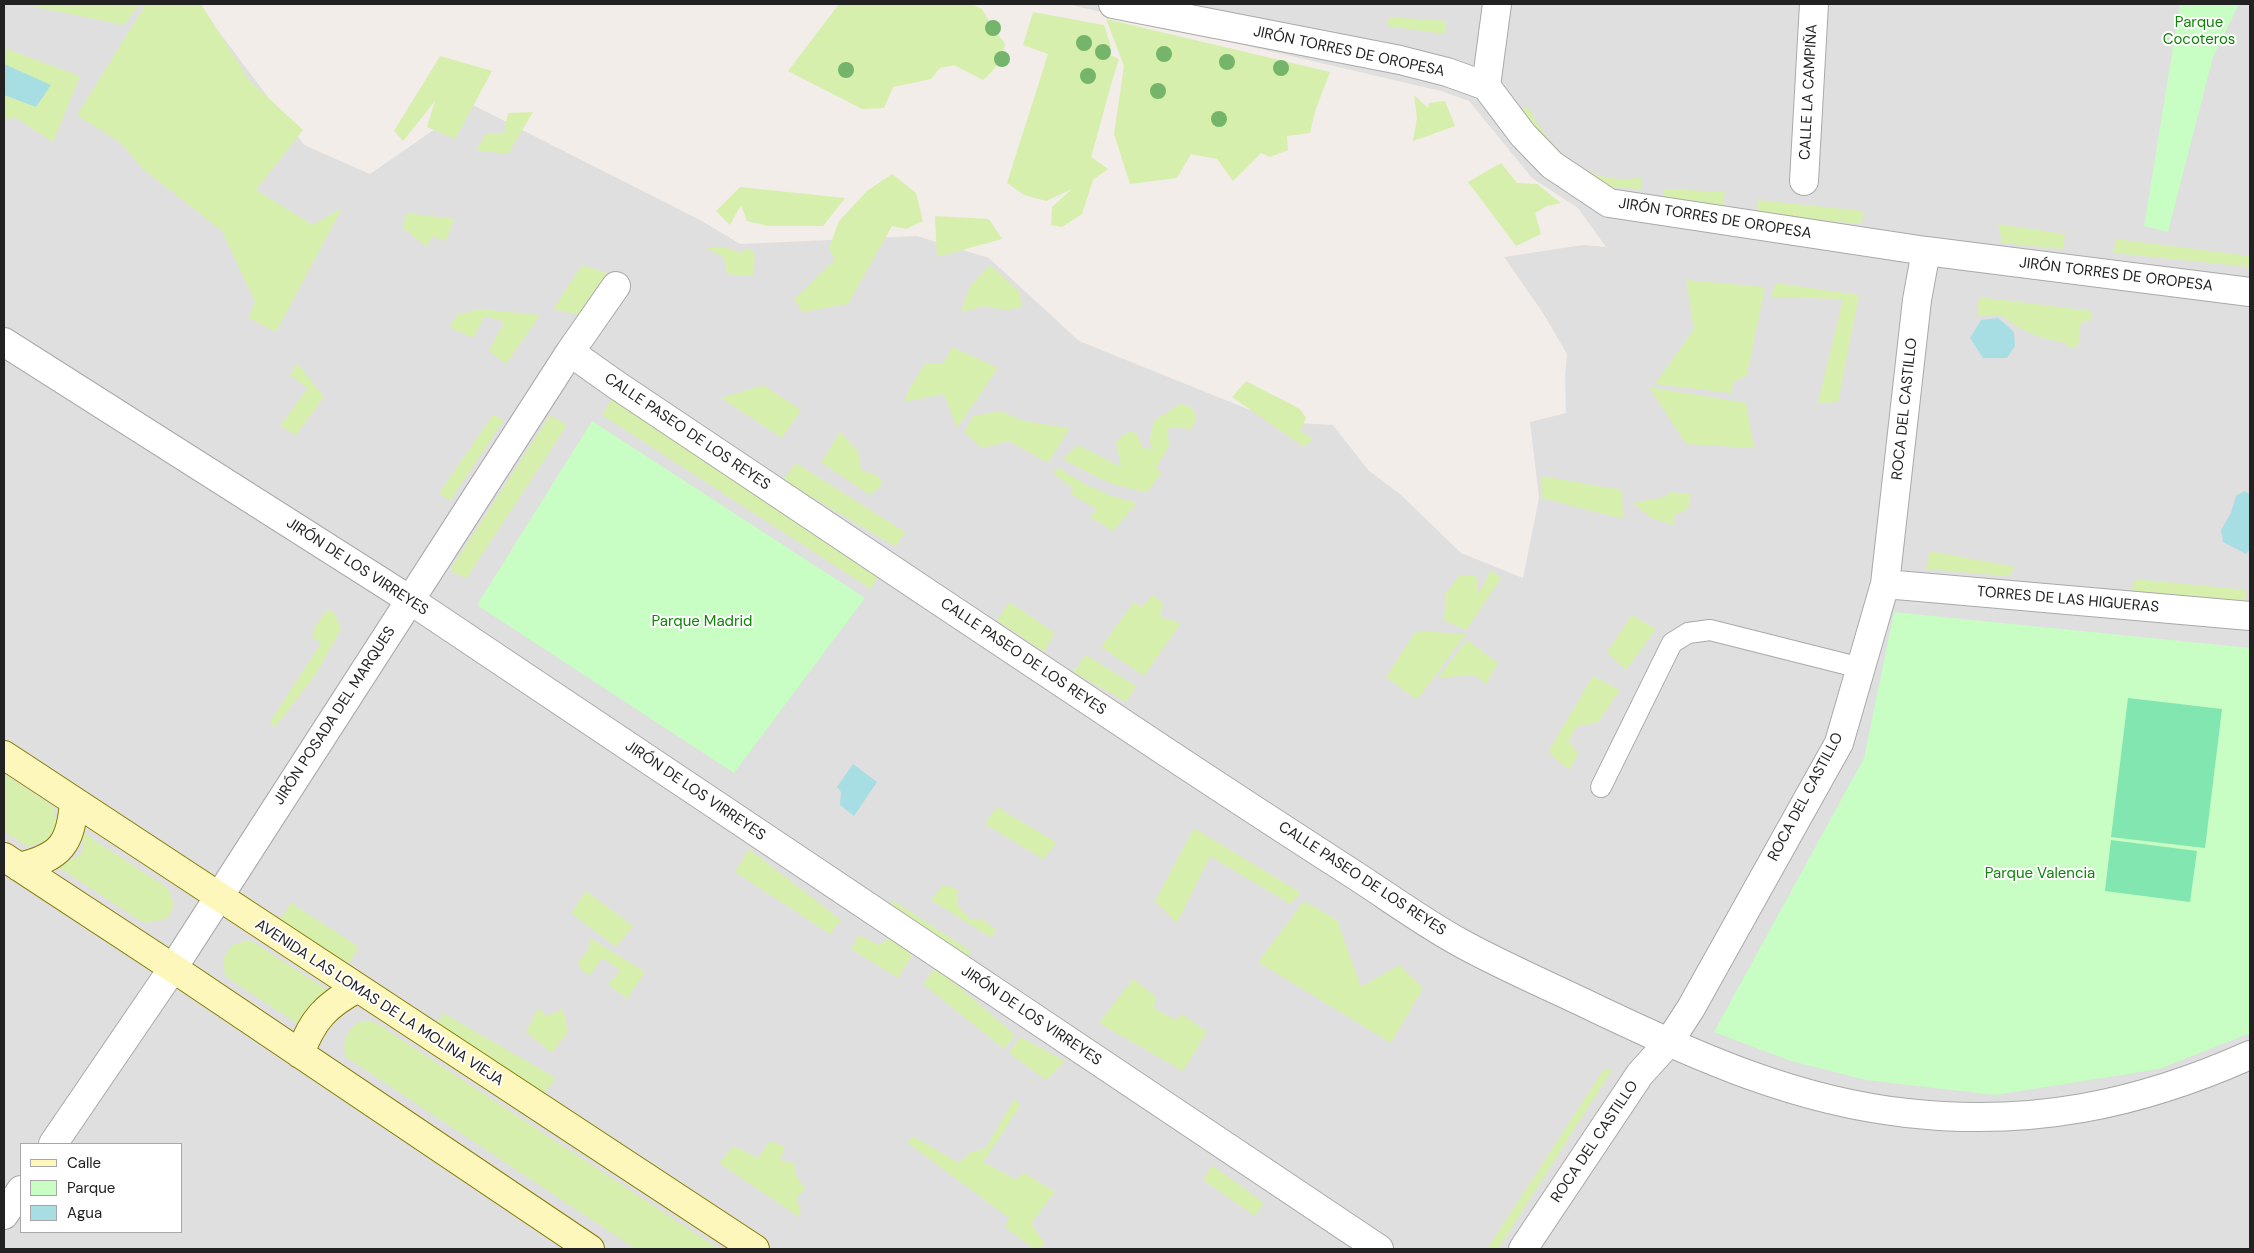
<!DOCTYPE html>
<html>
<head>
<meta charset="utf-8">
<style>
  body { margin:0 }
  #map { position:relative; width:2254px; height:1253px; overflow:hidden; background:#f2ede8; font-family:"DM Sans",sans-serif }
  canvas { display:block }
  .frame { position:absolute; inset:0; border:5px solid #222; pointer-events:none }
  .legend { position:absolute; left:20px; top:1143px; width:162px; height:90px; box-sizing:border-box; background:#fff; border:1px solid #a7a7a7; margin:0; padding:6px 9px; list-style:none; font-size:15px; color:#222 }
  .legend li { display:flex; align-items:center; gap:10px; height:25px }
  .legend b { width:25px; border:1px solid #a7a7a7 }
</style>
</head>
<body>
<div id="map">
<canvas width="2254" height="1253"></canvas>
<div class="frame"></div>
<ul class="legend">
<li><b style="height:6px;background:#fef7bb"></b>Calle</li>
<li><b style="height:14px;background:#c8fdc4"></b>Parque</li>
<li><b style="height:14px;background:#a6dee3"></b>Agua</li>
</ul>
</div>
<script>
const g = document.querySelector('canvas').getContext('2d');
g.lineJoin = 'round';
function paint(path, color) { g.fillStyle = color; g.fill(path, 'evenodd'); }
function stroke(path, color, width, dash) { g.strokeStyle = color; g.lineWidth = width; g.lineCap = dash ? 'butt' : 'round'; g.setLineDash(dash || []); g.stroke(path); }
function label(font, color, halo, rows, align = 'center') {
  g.font = font + ' "DM Sans",sans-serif'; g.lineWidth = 4; g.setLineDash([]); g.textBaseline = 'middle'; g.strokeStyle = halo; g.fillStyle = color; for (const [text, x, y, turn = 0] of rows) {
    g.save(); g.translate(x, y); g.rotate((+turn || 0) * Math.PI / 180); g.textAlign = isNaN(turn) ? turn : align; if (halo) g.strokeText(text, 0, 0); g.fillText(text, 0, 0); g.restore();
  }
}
paint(new Path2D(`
  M4,4H198L304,145L370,174L471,104L702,221L740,244L917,236L989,258L1079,341L1280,422L1333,425L1368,470L1400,494L1461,553L1523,578L1539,498L1530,422L1566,413L1565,378L1567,354L1543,313L1504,257L1583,245L1606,247L1578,208L1532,178L1469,101L1441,91L1067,4H2250V1249H4ZM21,1144H181V1232H21Z`), '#e0dfdf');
paint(new Path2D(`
  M21,4H140L124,25Z
  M146,4H201L249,80L303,130L256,190L313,225L342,208L276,332L248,318L255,302L222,231L143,169L121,143L77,115Z
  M839,4H972L982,9L993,28L1005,44C1002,60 995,70 983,80L954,65L940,68L931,79L893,87L884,108L862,109L788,71Z
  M1033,12L1104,25L1111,47L1103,52L1119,59C1108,92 1101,124 1091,157L1108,169L1093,180L1082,214L1062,227L1051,225L1052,207L1072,189L1046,201L1024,195L1007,183L1048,54L1023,45Z
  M1389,17L1446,21L1445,34L1387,26Z
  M1106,19L1330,72L1315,111L1310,133L1287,136L1288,150L1270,157L1261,153L1233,181L1217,159L1191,154L1177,178L1130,184L1114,134L1124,66Z
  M4,48L80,76L53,142L16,118L4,119Z
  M440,56L492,71L455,139L427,127L435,101L403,141L394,131Z
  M1414,95L1428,108L1429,103L1445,101L1455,126L1413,141L1417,118Z
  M1528,107C1545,139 1572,171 1610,178C1620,180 1631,178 1641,178V189L1598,186L1560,163L1515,112Z
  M533,112L508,154L476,150L486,134H504L508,113Z
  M1501,163L1517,183L1537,184L1561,203L1547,206L1535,213L1541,234L1516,246L1468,182Z
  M892,174L916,193L923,221L906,229L892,226L848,304L802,312L794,299L835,260L829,248L839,221L867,191Z
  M740,187L845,198L823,226H768L747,221L741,205L730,225L716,211Z
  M1664,189L1725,192L1722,208L1662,200Z
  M1758,200L1863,211L1862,224L1758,214Z
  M406,213L455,219L445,241L432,236L427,247L403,228Z
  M935,216L989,219L1002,239L937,257Z
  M1998,224L2065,234L2063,249L2002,243Z
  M2116,239L2250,256V267L2113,253Z
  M704,247L728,248L741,253L745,248L755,253L753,276L727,274L724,257Z
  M582,265L610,274L585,316L553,309Z
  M990,265L1019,291L1022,307L1007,310L986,306L961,312L969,288Z
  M1686,280L1765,287L1747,375L1733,382L1731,393L1655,384L1694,329Z
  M1776,283L1859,295L1838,402L1818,403L1843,299L1771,297Z
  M1979,297L2091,311V320L2081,322L2078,346L2068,348L2067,343C2037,337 2026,334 2001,315L1977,316Z
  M479,309L540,315L506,364L489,351L504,322L485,316L473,338L449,327L457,315Z
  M952,347L998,368L957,428L944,394L904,402L907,393L925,363L943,364Z
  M297,363L324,397L296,435L280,426L308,388L290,375Z
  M1246,381L1300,409L1306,418L1300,431L1313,439L1304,447L1232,397Z
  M763,385L801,410L782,438L721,398Z
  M1649,387L1746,403L1754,448L1686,444Z
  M614,395L881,572L871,589L602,415Z
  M1180,404L1192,407L1196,417L1192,429L1169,427L1167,435L1170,444L1156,468L1162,473L1147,492C1113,487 1092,475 1063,459L1078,445L1121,467L1116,441L1130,431L1137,434L1143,448L1154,449L1149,441L1154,421Z
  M1000,411L1024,421L1070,428L1048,463L1009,441L982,448L964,432L973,416Z
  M493,415L504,420L450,501L439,493Z
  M550,415L567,425L466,579L450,570Z
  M840,432L858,451L861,470L878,476L883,484L870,495L821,462Z
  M796,463L905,532L896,547L783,480Z
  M1058,468L1085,484L1109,495L1137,503L1113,531L1090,517L1097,509L1071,494L1073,488L1053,473Z
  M1541,476L1622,490L1623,519L1542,498Z
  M1669,492L1691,494L1688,509L1673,516L1675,525L1651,518L1633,503L1666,497Z
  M1930,551L2015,567L2009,576L1926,569Z
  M1491,570L1501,578L1466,630L1444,620L1446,593L1459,576H1476L1479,594Z
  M2135,579L2246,590L2245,602L2131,590Z
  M1153,595L1163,604L1160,617L1181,623L1144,676L1101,647L1134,602L1142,607Z
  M1009,602L1055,633L1044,652L997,620Z
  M328,609L335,614L341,629L316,674L275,727L270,722L321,643L312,637L315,626Z
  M1632,615L1656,629L1626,670L1607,652Z
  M1416,631L1466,634L1417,700L1386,677Z
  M1467,640L1498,663L1486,684L1475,675L1438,678Z
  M1086,655L1136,686L1126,702L1073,672Z
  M1593,676L1620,690L1598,722L1576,727L1569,741L1578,754L1569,770L1548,752Z
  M4,774L54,807L56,828L45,841L28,847L4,831Z
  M997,807L1057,843L1043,859L985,824Z
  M1194,828L1301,893L1290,904L1210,856L1177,923L1155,901Z
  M82,832L169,889L174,906L167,919L144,923L58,867L80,855L84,846Z
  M749,849L841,920L830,934L735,872Z
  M943,885L957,889L958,906L972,920H983L997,930L990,937L931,900Z
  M586,891L633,926L616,947L571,913Z
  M894,901L972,952L964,961L885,914Z
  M1304,901L1337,920L1361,987L1399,965L1423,988L1391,1043L1258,962Z
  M291,903L359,947L348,965L278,922Z
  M859,935L879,945L890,938L913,954L898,978L851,949Z
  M590,938L645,972L627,999L608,984L620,971L603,958L590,975L583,972L578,963L589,948Z
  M250,940L335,995L307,1030L225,976L223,959L232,945Z
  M936,967L1015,1035L1004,1049L923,984Z
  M1133,979L1156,997L1154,1008L1175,1020L1182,1014L1207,1032L1183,1071L1099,1023Z
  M538,1008L547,1016L563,1009L568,1032L552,1053L526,1032Z
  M443,1013L556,1078L543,1095L438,1023Z
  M360,1021H373L719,1249H636L346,1057C342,1040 346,1031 360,1021Z
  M1020,1037L1065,1061L1046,1080L1009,1053Z
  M1604,1069L1612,1070L1498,1249H1487Z
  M1015,1098L1020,1106L983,1162L1017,1180L1023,1172L1055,1192L1031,1223L1045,1244L1039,1249H1034L1005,1227L1009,1218L908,1143L913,1136L959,1163L971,1152L985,1149Z
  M770,1141L785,1147L780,1160L796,1164V1175L805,1189L796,1199L801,1210L799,1217L719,1163L733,1146L758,1158Z
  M1212,1165L1264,1203L1255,1216L1203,1180Z`), '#d7efac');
paint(new Path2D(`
  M2180,4H2239L2213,57L2168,232L2144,226Z
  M592,421L865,598L734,773L477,605Z
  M1894,612L2250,648V1033L2159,1069L1995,1095L1866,1080L1791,1061L1714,1032L1864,758Z`), '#c8fdc4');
paint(new Path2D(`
  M2128,698L2222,709L2205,848L2111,837Z
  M2111,840L2197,851L2190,902L2105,891Z`), '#82e6b0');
paint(new Path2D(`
  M4,64L51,85L36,107L4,95Z
  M1998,318L2014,332L2015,346L2007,358H1983L1970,338L1981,320Z
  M2244,491L2250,494V549L2246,554L2223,542L2221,530L2231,513L2236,496Z
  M853,764L877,782L854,816L840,805L841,792L837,787Z`), '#a6dee3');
const lane = new Path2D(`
  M1601,787L1672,643L1688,633L1710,630L1861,668`);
const street = new Path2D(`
  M1113,4L1400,60L1447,72L1486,86L1523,135L1552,165L1609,203L1926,251L2250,292
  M1486,86L1497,4
  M1804,181L1814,4
  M4,342L410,600L1379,1249
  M570,352L615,384C785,498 954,611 1124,724C1199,774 1274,823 1350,872C1386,895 1421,921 1459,942C1504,967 1554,988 1601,1011C1700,1058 1797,1101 1907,1113C2030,1127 2138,1105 2250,1055
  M1885,584L2250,616
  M53,1144L173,968L570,352L616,286
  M4,1215L21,1190
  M1523,1249L1640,1074L1669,1042L1691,1008L1839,743L1885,584L1917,300L1926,251`);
const secondary = new Path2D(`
  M4,755L755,1249
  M4,857L173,968L590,1249
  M19,867C61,857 71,844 74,801
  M300,1054C312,1020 326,1005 358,988`);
stroke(lane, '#a9a9a9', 22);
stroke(street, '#a9a9a9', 30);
stroke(secondary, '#827c00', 30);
stroke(lane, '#fff', 20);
stroke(street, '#fff', 28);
stroke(secondary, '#fef7bb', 28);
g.fillStyle = '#74b46b';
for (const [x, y] of [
  [993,28],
  [1084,43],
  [1103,52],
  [1164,54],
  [1002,59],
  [1227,62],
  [1281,68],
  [846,70],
  [1088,76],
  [1158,91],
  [1219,119]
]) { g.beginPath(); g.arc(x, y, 8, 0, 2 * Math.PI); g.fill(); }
label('15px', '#0d8605', '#fff', [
  ["Parque",2199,23],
  ["Cocoteros",2199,40],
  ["Parque Madrid",702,622],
  ["Parque Valencia",2040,874]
]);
label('15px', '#222', '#fff', [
  ["JIRÓN TORRES DE OROPESA",1349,52,12],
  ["CALLE LA CAMPIÑA",1809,92,-87],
  ["JIRÓN TORRES DE OROPESA",1715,219,9],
  ["JIRÓN TORRES DE OROPESA",2116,275,7],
  ["ROCA DEL CASTILLO",1905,409,-84],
  ["CALLE PASEO DE LOS REYES",687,432,34],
  ["JIRÓN DE LOS VIRREYES",357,567,33],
  ["TORRES DE LAS HIGUERAS",2068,600,5],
  ["CALLE PASEO DE LOS REYES",1023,657,34],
  ["JIRÓN POSADA DEL MARQUES",335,716,-57],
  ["JIRÓN DE LOS VIRREYES",695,791,34],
  ["ROCA DEL CASTILLO",1806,797,-62],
  ["CALLE PASEO DE LOS REYES",1362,879,33],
  ["AVENIDA LAS LOMAS DE LA MOLINA VIEJA",379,1003,33],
  ["JIRÓN DE LOS VIRREYES",1031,1016,34],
  ["ROCA DEL CASTILLO",1595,1142,-56]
]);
</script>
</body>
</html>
